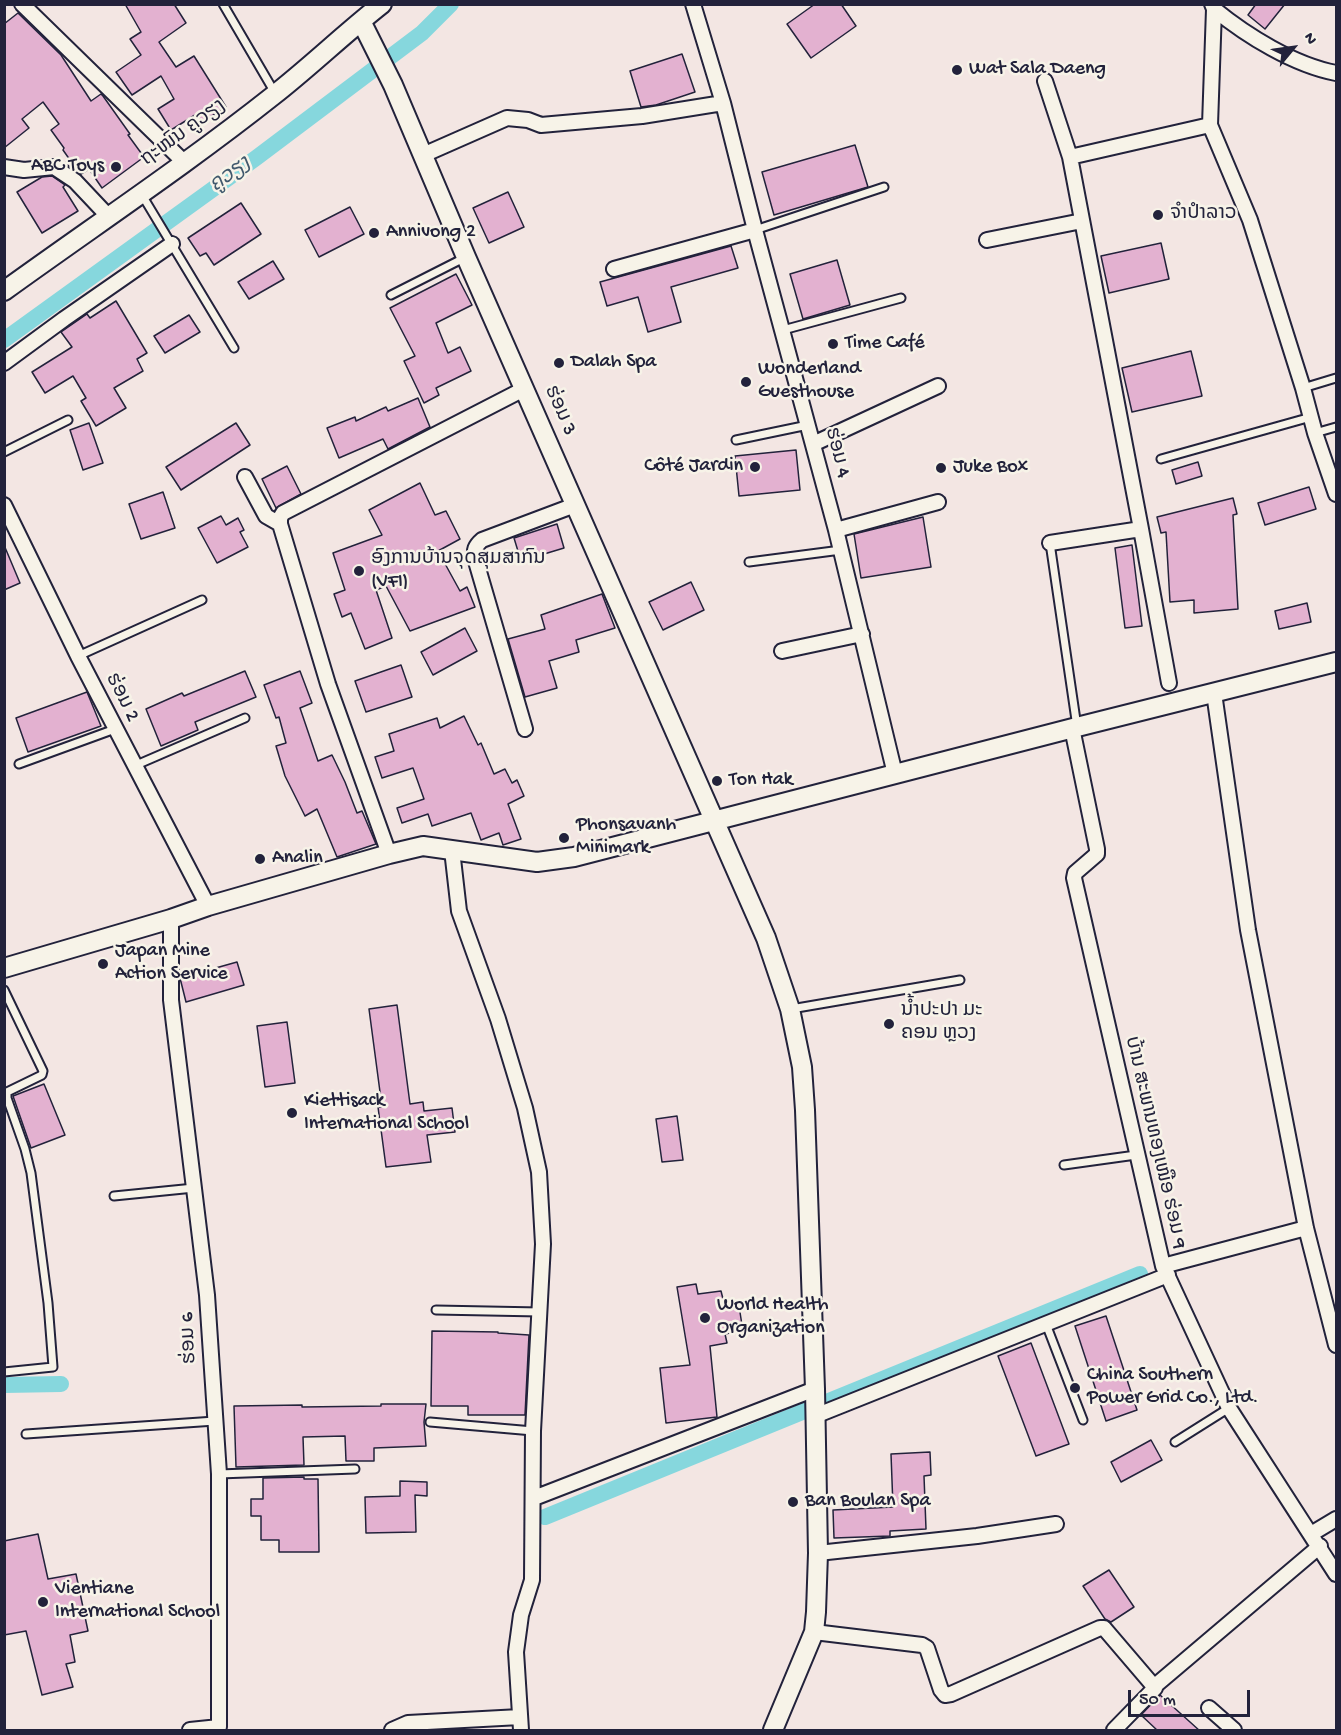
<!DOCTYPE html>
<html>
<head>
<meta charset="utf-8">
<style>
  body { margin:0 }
  #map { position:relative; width:1341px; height:1735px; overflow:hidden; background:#f3e6e3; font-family:"Gochi Hand",sans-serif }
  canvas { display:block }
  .frame { position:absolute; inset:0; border:6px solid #22223b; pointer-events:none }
  .north { position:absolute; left:1263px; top:18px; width:60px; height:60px; -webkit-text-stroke:4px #f7f3e8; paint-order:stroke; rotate:61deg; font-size:16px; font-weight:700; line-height:24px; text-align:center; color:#22223b }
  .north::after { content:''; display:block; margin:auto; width:21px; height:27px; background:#22223b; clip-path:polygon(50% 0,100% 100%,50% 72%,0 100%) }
  .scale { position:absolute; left:1128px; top:1690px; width:122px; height:27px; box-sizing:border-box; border:3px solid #22223b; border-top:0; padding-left:8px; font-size:18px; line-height:21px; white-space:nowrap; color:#22223b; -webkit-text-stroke:4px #f7f3e8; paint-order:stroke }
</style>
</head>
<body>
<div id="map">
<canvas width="1341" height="1735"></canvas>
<div class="frame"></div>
<div class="north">N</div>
<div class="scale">50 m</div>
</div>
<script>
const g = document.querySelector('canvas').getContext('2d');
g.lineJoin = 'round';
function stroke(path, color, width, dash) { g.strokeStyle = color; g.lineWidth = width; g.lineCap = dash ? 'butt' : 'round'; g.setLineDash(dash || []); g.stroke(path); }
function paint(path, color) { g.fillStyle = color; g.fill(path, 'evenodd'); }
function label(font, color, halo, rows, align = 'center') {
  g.font = font + ' "Gochi Hand","Noto Sans Lao",sans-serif'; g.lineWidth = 5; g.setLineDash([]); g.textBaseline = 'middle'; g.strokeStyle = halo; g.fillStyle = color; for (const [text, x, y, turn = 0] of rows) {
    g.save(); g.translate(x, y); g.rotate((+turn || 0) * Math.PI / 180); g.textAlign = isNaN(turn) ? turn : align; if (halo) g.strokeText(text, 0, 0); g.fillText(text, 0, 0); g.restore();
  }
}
stroke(new Path2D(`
  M4,340L256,158L422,33L451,4
  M4,1385L61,1384
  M545,1517L1140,1274`), '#86d7dd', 16);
const building = new Path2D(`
  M125,4H174L186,23L159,42L176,67L194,56L226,107L201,123L195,115L171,130L158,109L174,99L161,76L132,95L116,72L141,55L130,39L141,32Z
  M815,4H841L856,26L811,58L787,24Z
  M1256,4H1285L1265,29L1248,15Z
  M18,13L61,55L91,101L101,94L103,96L130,134L128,135L144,157L102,188L89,169L81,174L65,163L70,160L63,150L64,148L51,130L59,124L43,102L22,119L29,128L4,148V24Z
  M682,54L695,92L656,105L641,107L630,71Z
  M855,145L868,187L774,215L762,172Z
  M52,176L65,185L63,187L78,211L42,233L17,192L42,177Z
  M508,192L524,227L489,243L473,208Z
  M241,203L261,234L214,265L206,253L200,256L188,238Z
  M350,207L364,234L319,257L305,230Z
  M1161,243L1169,279L1109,293L1101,256Z
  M731,246L738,268L671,287L681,322L648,332L638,297L607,306L600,282Z
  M837,260L850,305L803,319L790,274Z
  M273,261L284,279L249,299L238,282Z
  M456,274L472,305L436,323L448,353L460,347L471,371L436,388L439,395L424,403L404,361L415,356L390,308Z
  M116,301L147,353L137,359L143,371L114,388L126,408L96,426L81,401L86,398L73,376L45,393L32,372L72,347L61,332L87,314L90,318Z
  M189,315L200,332L165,353L154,336Z
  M1191,351L1202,396L1132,412L1122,368Z
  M418,398L430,427L388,449L383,439L339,458L327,428L355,417L356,421L386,407L388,411Z
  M89,423L103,463L83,470L70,430Z
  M236,423L250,445L181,490L166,467Z
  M796,450L800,490L739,496L735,456Z
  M1198,462L1202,476L1176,484L1172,470Z
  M287,466L301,494L276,508L262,479Z
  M420,483L435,515L446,511L460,539L438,551L460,591L467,587L475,607L410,631L386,586L376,590L392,638L365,649L351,613L342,617L334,594L345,590L333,553L382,535L369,510Z
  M1309,487L1316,509L1265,525L1258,503Z
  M163,492L175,528L141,539L129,504Z
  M1233,498L1237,514L1233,515L1238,609L1194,613V600L1170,602L1166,532L1161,533L1157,517Z
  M221,516L226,525L238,518L244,530L240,532L248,547L217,563L198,528Z
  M923,517L931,567L861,578L854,534Z
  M557,524L564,548L521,561L514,538Z
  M4,545L20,583L4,590Z
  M1132,545L1142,626L1125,628L1115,548Z
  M691,582L704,610L663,630L649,602Z
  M602,594L615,628L576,640L579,652L549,661L557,688L525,697L508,639L545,629L541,615Z
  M1307,603L1311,622L1279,629L1275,611Z
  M465,628L477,651L433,675L421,652Z
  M401,665L412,697L366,712L355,681Z
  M245,671L256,697L195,722L198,730L161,746L146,709L182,693L184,696Z
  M300,671L312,703L300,708L318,761L332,755L345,782L357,813L362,811L376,844L337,857L317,809L305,816L285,776L276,746L286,743L279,717L276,718L264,685Z
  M87,692L101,726L28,752L16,718Z
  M464,716L478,745L481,743L494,774L505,769L512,783L517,780L524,796L508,804L521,839L503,845L499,833L481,840L471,813L432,826L428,814L402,823L397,808L424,799L413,768L382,778L375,757L394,751L389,734L437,718L440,728Z
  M237,962L244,985L186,1002L180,978Z
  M397,1005L410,1104L423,1102L424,1111L452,1108L455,1132L427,1135L431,1162L386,1167L378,1107H382L369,1009Z
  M287,1022L295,1083L265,1087L257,1026Z
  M44,1084L65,1135L31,1148L13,1096Z
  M677,1116L683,1160L662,1162L656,1119Z
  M696,1284L698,1294L721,1291L723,1299H728L729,1308L739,1306L742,1325L729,1327L730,1333L725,1334L727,1343L710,1346L717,1417L666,1423L660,1368L690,1365L677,1287Z
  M1106,1316L1137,1410L1106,1421L1075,1326Z
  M432,1331L498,1332V1333L529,1335L525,1415H468V1406H431Z
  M1031,1343L1069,1444L1036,1456L998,1356Z
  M381,1404H426L424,1422L426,1446L374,1448V1461H346L345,1436L303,1437L304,1465L236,1467L234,1406L302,1405V1407L381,1406Z
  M1151,1440L1162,1460L1121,1482L1111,1462Z
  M930,1452L931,1475L924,1476L926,1529L890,1531V1536L834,1538L833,1510L893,1507L891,1454Z
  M304,1477V1479H318L319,1552H279V1540H261V1516H251V1499H263V1478Z
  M400,1481L427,1482V1496L415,1495L416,1532L366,1533L365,1497L400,1496Z
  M38,1534L48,1579L76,1574L88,1631L70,1635L75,1662L66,1664L73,1687L42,1695L26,1631L4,1635V1541Z
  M1109,1570L1134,1607L1111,1622L1105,1619L1083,1586Z
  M1160,1695L1200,1731H1158L1141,1715Z`);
paint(building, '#e3b1d0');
stroke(building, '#22223b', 1.5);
const lane = new Path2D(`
  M223,4L275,93
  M142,195L234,348
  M755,230L884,187
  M391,295L464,258
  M783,330L901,298
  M1303,388L1336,378
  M1315,433L1336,427
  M736,440L808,425
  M4,452L68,420
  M1161,459L1311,417
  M1050,543L1077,727
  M749,562L841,550
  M78,656L202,600
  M19,764L115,729
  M134,766L245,718
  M4,990L43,1071L42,1075L7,1092V1098L25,1149L31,1173L48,1303L53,1367L4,1372
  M791,1009L960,980
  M1064,1165L1136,1155
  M114,1196L194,1188
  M436,1310L540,1312
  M1046,1324L1083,1420
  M430,1422L533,1431
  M26,1434L215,1421
  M1175,1442L1229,1408
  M219,1474L355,1469`);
const street = new Path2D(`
  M22,4L185,163
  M693,4L723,103L755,230L836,530L895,774
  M1212,4L1214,9L1210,125L1250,220L1303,388L1315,433L1336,494
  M1214,9C1247,36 1294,65 1336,73
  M1045,81L1070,157L1141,529L1050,543
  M423,155L507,118L528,120L541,125L642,116L723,103
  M1070,157L1210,125
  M4,167L24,170L54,167L75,181L108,216
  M987,240L1082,221
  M614,269L755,230
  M4,363L64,319L172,244
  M813,444L938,386
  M245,477L266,516L280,524
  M4,505L78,656L208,906
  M1141,529L1169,683
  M836,530L938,502
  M782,651L862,634
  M1214,693L1248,930L1306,1228L1336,1345
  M1072,728L1097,849V854L1075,873L1074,878L1163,1266L1229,1408L1336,1574
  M525,729L475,558C474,550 475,546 482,540L575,505
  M452,850L459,911L498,1019L525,1108L539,1172L543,1244L533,1431L532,1580L521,1615L516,1652L521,1730
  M389,854L328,684L280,524V518L283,513L524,389
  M171,919V1000L207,1295L219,1474V1727L190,1730
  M1163,1266L1306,1228
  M815,1416L1168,1275
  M534,1498L815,1389
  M1311,1534L1336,1519
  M818,1553L977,1536L1056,1524
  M814,1632L922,1645L927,1648L941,1690L945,1695L951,1694L1100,1628H1104L1151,1683L1156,1685L1320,1546
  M1209,1708L1234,1730
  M392,1730L408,1723L520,1717
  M1114,1730L1155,1688L1156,1685`);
const secondary = new Path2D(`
  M361,21L393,85L466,257L766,938L790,1009L802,1067L805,1110L815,1389L818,1553L816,1612L814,1632L773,1730
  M4,291C94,226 187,164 274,95C311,66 345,33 382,4
  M4,968L171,919L208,906L389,854L423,846L537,862L574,857L1077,727L1336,662`);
stroke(lane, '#22223b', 11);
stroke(street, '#22223b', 18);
stroke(secondary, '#22223b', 22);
stroke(lane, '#f7f3e8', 7);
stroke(street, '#f7f3e8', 14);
stroke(secondary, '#f7f3e8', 18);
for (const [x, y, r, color] of [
  [957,70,6,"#22223b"],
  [116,167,6,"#22223b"],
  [1158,215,6,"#22223b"],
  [374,233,6,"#22223b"],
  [833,344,6,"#22223b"],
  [559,363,6,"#22223b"],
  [746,382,6,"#22223b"],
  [755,467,6,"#22223b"],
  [941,468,6,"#22223b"],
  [359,571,6,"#22223b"],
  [717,781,6,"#22223b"],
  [564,838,6,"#22223b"],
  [260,859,6,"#22223b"],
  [103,964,6,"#22223b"],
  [889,1024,6,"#22223b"],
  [292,1113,6,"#22223b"],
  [705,1318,6,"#22223b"],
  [1075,1388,6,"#22223b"],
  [793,1502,6,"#22223b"],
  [43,1602,6,"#22223b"]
]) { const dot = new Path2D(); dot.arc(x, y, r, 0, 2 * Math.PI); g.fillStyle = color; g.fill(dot); stroke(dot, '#f7f3e8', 2); }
label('20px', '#22223b', '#f7f3e8', [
  ["Wat Sala Daeng",969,70],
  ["ABC Toys",104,167,"right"],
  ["ຈຳປຳລາວ",1170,215],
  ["Annivong 2",386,233],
  ["Time Café",845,344],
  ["Dalah Spa",571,363],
  ["Wonderland",758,370],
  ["Guesthouse",758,393],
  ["Côté Jardin",743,467,"right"],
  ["Juke Box",953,468],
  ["ອົງການບ້ານຈຸດສຸມສາກົນ",371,560],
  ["(VFI)",371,583],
  ["Ton Hak",729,781],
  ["Phonsavanh",576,826],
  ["Minimark",576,849],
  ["Analin",272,859],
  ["Japan Mine",115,952],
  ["Action Service",115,975],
  ["ນ້ຳປະປາ ມະ",901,1012],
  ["ຄອນ ຫຼວງ",901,1035],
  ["Kiettisack",304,1102],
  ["International School",304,1125],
  ["World Health",717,1306],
  ["Organization",717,1329],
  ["China Southern",1087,1376],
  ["Power Grid Co., Ltd.",1087,1399],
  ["Ban Boulan Spa",805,1502],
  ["Vientiane",55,1590],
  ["International School",55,1613]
], 'left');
label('20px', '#22223b', '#f7f3e8', [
  ["ຖະໜົນ ຄູວຽງ",184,134,-36],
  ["ຮ່ອມ 3",559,411,66],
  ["ຮ່ອມ 4",836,453,75],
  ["ຮ່ອມ 2",121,698,63],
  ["ບ້ານ ສະພານທອງເໜືອ ຮ່ອມ 9",1154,1143,77],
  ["ຮ່ອມ 6",190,1338,-93]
]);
label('italic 21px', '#40586c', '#f7f3e8', [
  ["ຄູວຽງ",231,176,-36]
]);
</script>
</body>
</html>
